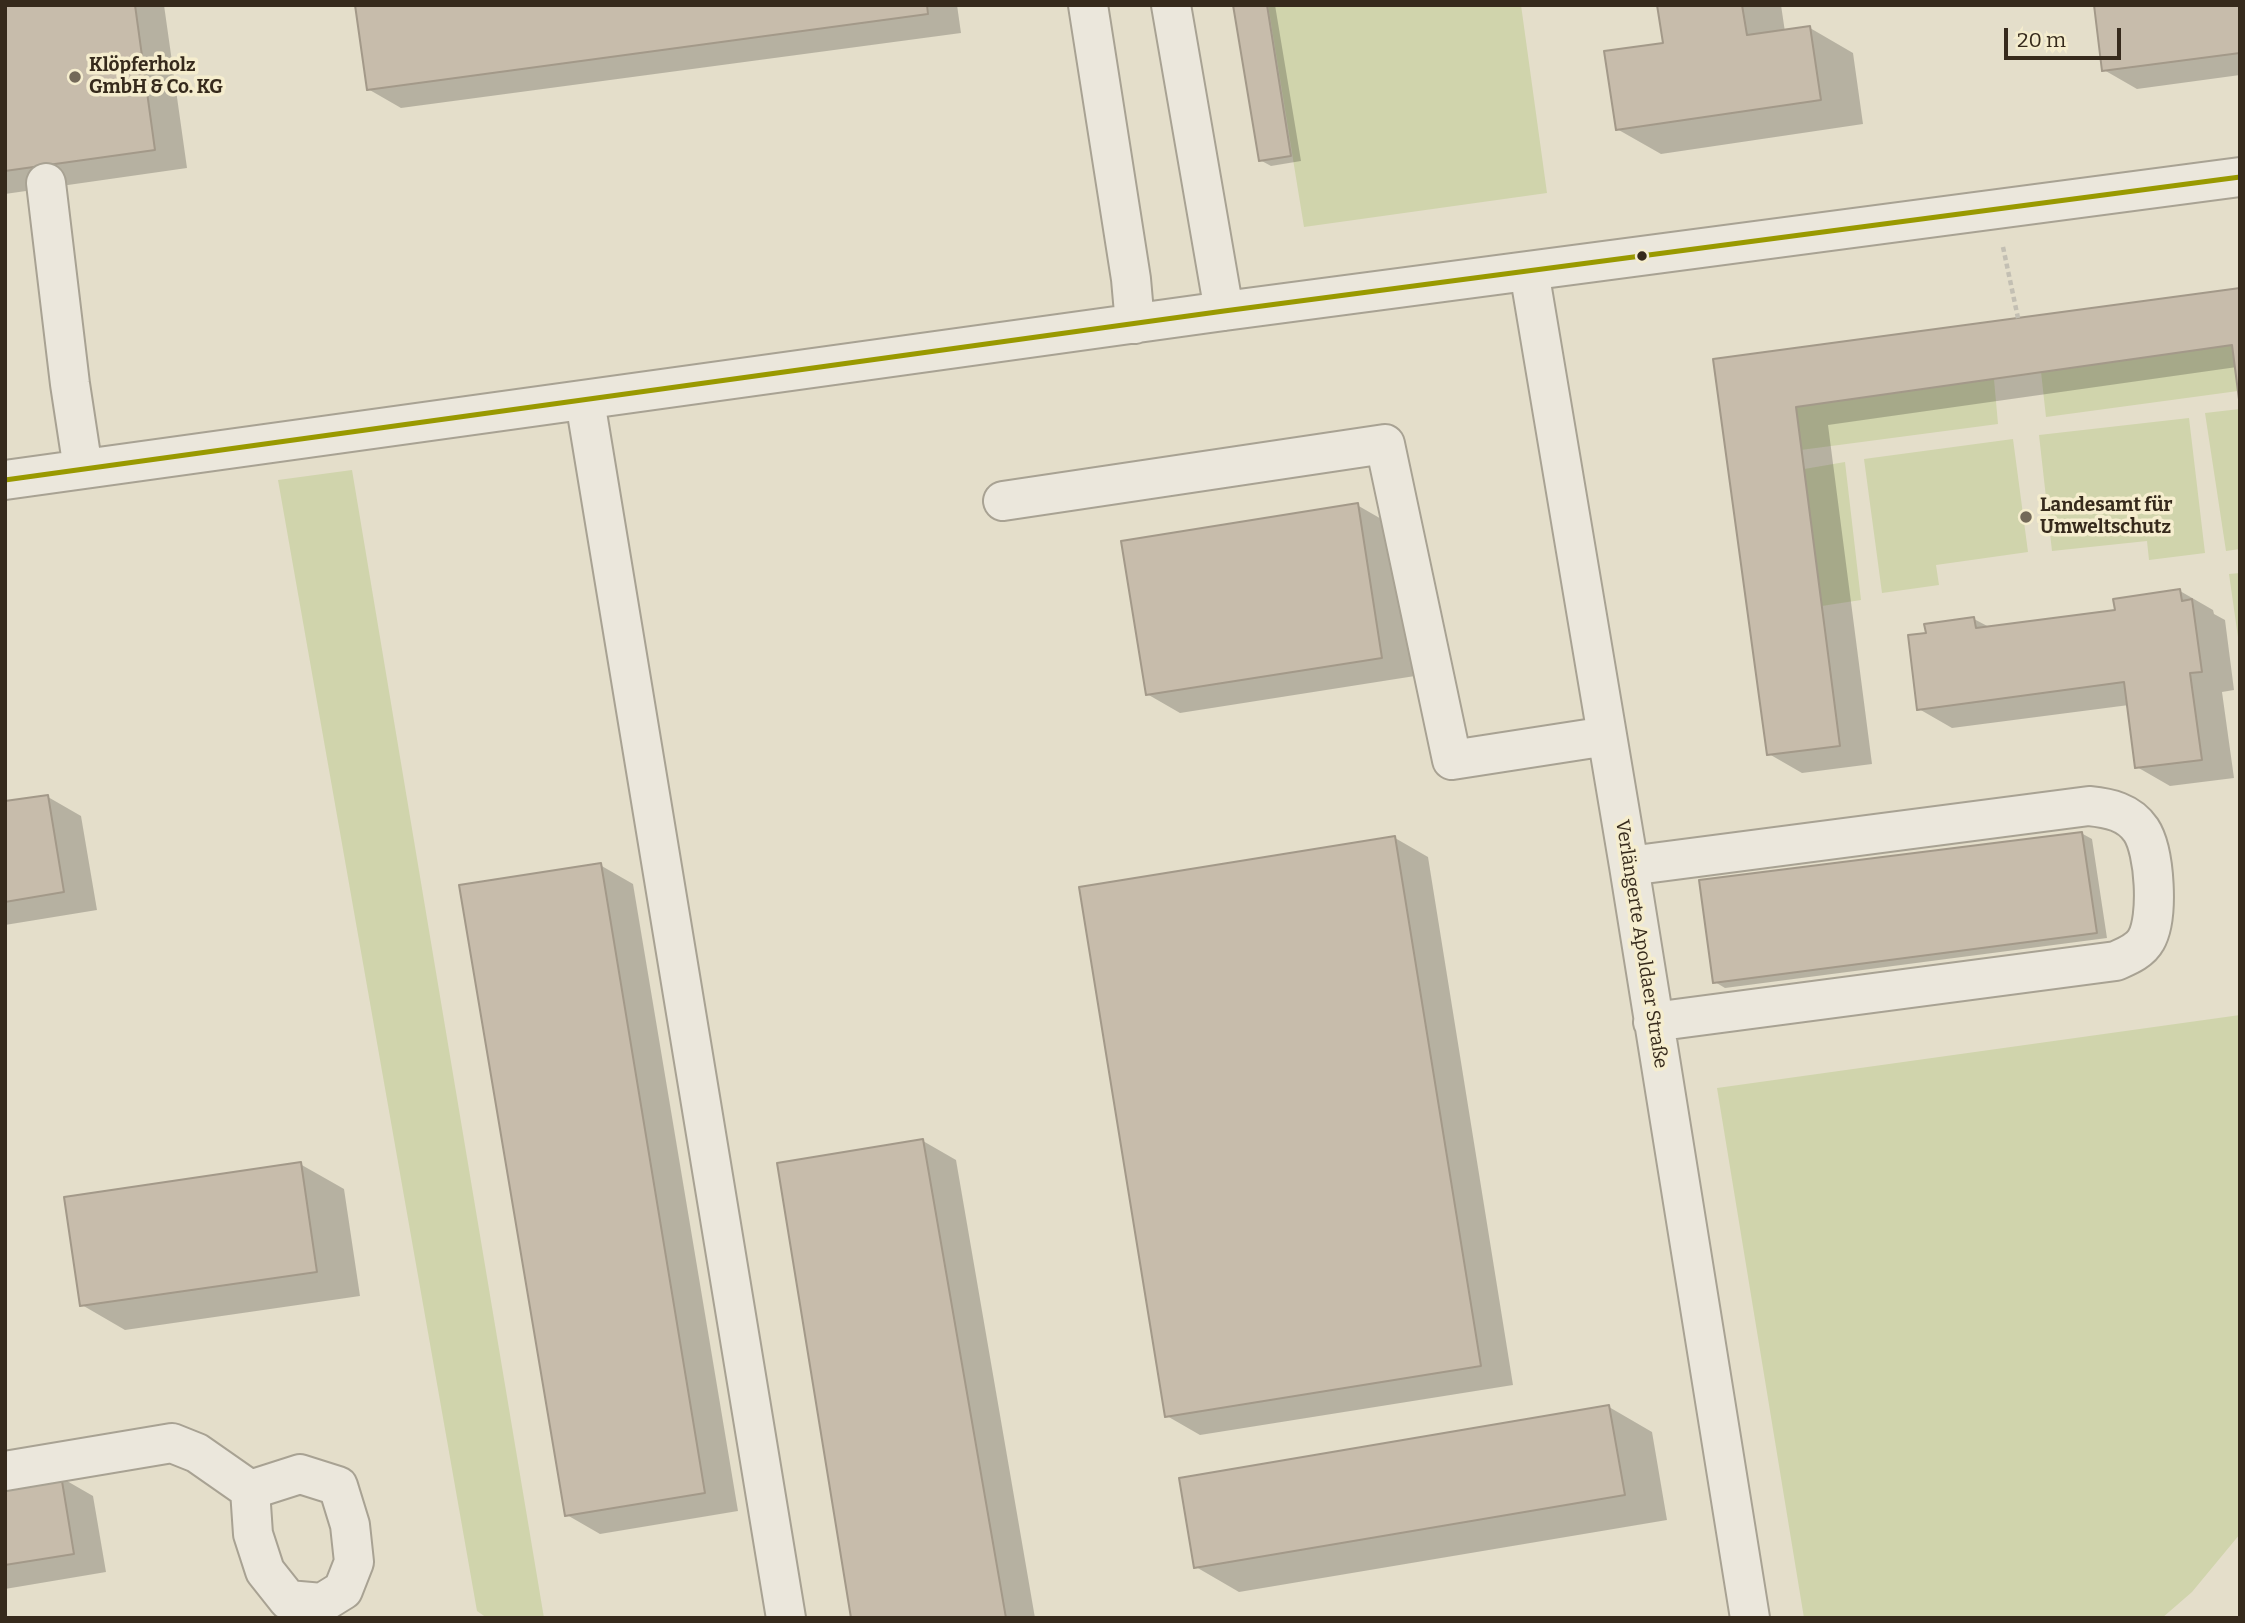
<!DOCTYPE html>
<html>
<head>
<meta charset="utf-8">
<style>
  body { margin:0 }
  #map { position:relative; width:2245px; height:1623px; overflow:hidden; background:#e4deca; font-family:Bitter,serif }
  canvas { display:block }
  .frame { position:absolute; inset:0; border:7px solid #362a1c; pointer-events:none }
  .scale { position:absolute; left:2004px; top:28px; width:117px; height:32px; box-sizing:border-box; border:4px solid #362a1c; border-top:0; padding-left:9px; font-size:21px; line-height:24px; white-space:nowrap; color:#362a1c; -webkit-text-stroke:5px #f5edce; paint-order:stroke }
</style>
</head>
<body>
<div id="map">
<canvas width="2245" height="1623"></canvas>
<div class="frame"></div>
<div class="scale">20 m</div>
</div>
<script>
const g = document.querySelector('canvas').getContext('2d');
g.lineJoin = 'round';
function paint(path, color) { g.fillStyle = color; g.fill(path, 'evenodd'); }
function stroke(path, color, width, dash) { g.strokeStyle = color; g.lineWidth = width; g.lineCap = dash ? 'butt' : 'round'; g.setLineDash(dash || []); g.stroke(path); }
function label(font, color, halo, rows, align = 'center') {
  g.font = font + ' Bitter,serif'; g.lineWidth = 7; g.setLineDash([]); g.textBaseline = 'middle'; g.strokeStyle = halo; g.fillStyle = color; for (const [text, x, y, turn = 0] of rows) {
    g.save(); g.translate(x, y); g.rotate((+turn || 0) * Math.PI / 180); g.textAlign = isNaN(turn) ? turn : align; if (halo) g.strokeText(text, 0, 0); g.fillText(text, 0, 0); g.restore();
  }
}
paint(new Path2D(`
  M1268,5H1521L1547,193L1304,227Z
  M2232,345L2238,391L2046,417L2041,372Z
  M1994,379L1998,424L1801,450L1796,407Z
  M2240,409V549L2226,551L2205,413Z
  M2189,418L2205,553L2149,560L2147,541L2052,551L2039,435Z
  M2013,439L2028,552L1936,565L1939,585L1882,593L1864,459Z
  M1845,462L1861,600L1822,606L1804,469Z
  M352,470L544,1618H487L477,1611L278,480Z
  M2240,573V651L2229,574Z
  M2240,1015V1534L2192,1592L2162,1618H1804L1717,1088Z`), '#d0d4ac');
paint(new Path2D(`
  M5,5H164L187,168L5,194Z
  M357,5H957L961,33L401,108L368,89Z
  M1235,5H1275L1301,161L1271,166L1260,160Z
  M1659,5H1781L1785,32L1810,28L1853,53L1863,124L1661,154L1617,129L1665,45Z
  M2240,5V75L2137,89L2104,70Z
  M2240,290L2237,367L1828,425L1872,764L1802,773L1769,754L1715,360Z
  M1357,505L1390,524L1415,676L1180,713L1147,694Z
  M2180,591L2213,610L2214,614L2225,620L2234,690L2222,692L2234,778L2170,786L2137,767L2129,705L1952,728L1919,709L1928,634L1974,619L1991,628L2117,611Z
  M48,797L81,816L97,910L5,925V803Z
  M2081,833L2092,839L2107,938L1725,988L1715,982Z
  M1395,838L1428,857L1513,1385L1200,1435L1167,1416Z
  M600,865L633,884L738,1511L600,1534L567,1515Z
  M923,1141L956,1160L1035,1618H853Z
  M300,1164L344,1189L360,1296L125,1330L82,1305Z
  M1609,1407L1652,1432L1667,1520L1239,1592L1196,1567Z
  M60,1477L93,1496L106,1572L5,1589V1487Z`), '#0003');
const building = new Path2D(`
  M5,5H135L155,150L5,171Z
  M355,5H927L928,14L367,90Z
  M1233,5H1267L1291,156L1259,161Z
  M1657,5H1742L1747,35L1810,26L1821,100L1616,130L1604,51L1663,43Z
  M2094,5H2240V53L2102,71Z
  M2240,288V407L2232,345L1796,407L1840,746L1767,755L1713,359Z
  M1358,503L1382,658L1146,695L1121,541Z
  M2180,589L2182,601L2192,599L2202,672L2190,673L2202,760L2135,768L2124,682L1917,710L1908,635L1926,633L1924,624L1974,617L1976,628L2115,610L2113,599Z
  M48,795L64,892L5,902V801Z
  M2082,832L2097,933L1713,983L1699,880Z
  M1395,836L1481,1366L1165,1417L1079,887Z
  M601,863L705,1493L565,1516L459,885Z
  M923,1139L1006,1618H851L777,1163Z
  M301,1162L317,1272L80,1306L64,1197Z
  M1609,1405L1625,1495L1194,1568L1179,1478Z
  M61,1475L74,1554L5,1565V1485Z`);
paint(building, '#c7bcab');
stroke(building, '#a39989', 2);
const minor = new Path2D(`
  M1088,5L1131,279L1135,324
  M1171,5L1224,311
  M46,183L70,384L83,469
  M1529,271L1629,866L1750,1618
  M585,401L786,1618
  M5,480L1224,311L2240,177
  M1003,501L1385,444L1452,760L1607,736
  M1629,866L2089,806C2109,808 2129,812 2141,830C2155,851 2159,918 2146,940C2140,951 2127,956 2116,961L1653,1022
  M5,1471L172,1443L197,1453L250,1490L253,1534L265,1571L288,1600L322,1603L343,1590L354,1562L350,1525L338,1486L300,1474L250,1490`);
stroke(minor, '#a8a293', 42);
stroke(new Path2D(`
  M2003,247L2018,318`), '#c3bfb3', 4.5, [5, 3.5]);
stroke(minor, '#ebe7dc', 38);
stroke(new Path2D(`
  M5,480L1224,311L2240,177`), '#990', 5);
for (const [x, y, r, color] of [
  [75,77,7,"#736959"],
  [1642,256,6,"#362a1c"],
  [2026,517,7,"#736959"]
]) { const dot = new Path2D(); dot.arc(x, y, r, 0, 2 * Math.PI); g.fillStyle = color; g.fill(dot); stroke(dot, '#f5edce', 2.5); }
label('bold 19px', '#362a1c', '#f5edce', [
  ["Klöpferholz",89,66],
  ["GmbH & Co. KG",89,88],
  ["Landesamt für",2040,506],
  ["Umweltschutz",2040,528]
], 'left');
label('19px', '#362a1c', '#f5edce', [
  ["Verlängerte Apoldaer Straße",1641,944,81]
]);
</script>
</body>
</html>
